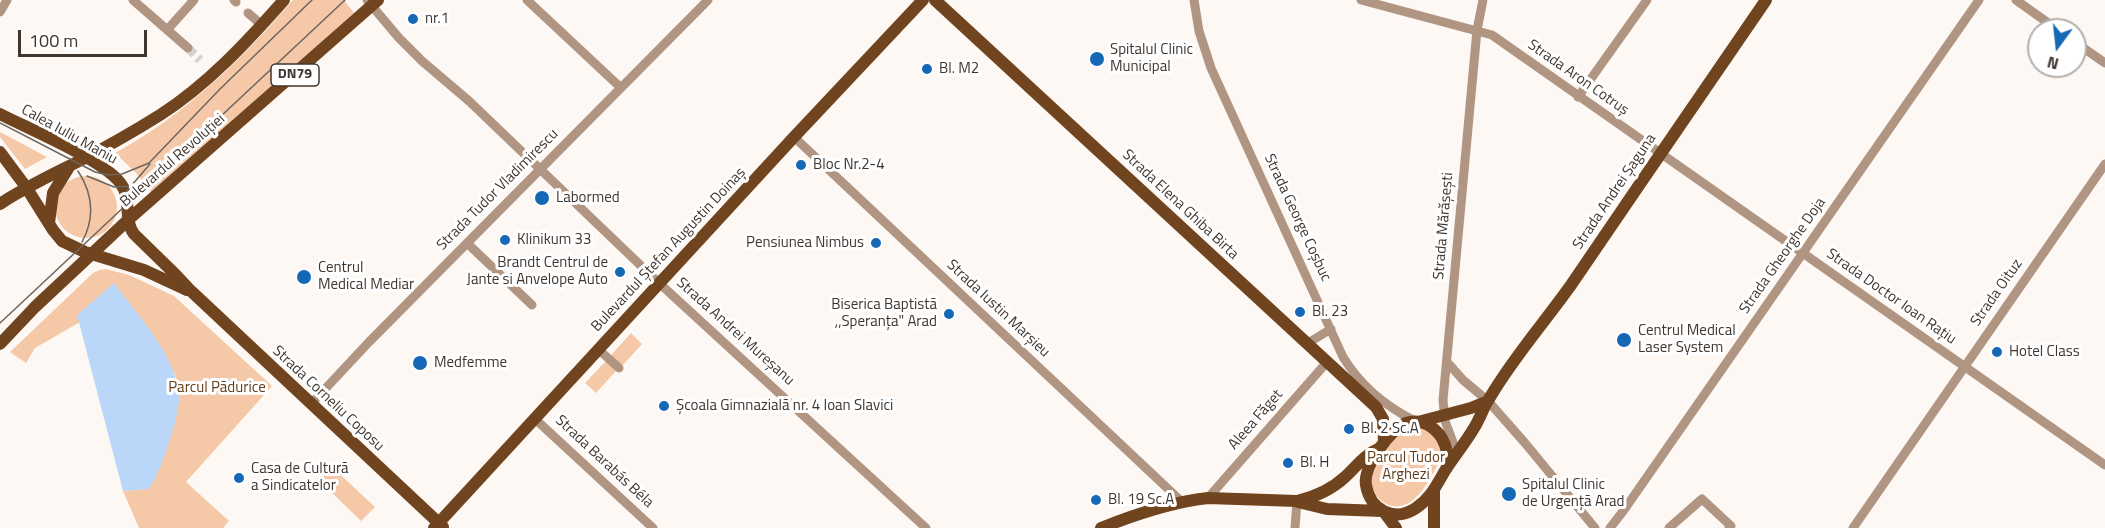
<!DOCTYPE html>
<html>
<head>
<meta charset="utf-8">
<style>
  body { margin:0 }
  #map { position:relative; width:2105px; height:528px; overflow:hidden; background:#fdf8f4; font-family:"Titillium Web",sans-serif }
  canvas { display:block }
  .north { position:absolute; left:2027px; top:18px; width:60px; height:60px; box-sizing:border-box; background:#fff; border:2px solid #b3afac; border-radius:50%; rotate:195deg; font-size:16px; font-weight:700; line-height:24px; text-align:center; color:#403630 }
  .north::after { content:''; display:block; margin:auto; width:21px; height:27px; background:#1568b6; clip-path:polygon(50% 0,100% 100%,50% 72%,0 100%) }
  .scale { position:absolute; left:18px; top:30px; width:129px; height:27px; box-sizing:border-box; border:3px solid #403630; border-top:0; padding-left:8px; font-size:18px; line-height:21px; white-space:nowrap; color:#403630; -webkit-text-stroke:4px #fff; paint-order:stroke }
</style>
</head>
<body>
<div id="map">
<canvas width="2105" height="528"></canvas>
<div class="north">N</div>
<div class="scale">100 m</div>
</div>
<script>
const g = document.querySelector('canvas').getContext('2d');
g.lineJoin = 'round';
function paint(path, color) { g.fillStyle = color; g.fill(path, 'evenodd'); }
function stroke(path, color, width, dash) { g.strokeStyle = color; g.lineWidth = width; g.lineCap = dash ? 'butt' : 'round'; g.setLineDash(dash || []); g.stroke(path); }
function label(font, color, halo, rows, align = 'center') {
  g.font = font + ' "Titillium Web",sans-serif'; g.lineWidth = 6; g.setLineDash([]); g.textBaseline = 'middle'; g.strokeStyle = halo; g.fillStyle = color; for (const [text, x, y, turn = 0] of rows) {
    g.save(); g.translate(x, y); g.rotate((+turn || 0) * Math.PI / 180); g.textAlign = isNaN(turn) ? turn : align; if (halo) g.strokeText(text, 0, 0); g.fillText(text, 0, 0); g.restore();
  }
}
paint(new Path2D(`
  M293,0H344L354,13L151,192L137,174L115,153C186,114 240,61 293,0Z
  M0,132L47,157L25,169L0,137Z
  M55 207a31 31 0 1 1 62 0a31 31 0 1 1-62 0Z
  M106,269L129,275L174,296L272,386L186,482L229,521L223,528H139L123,491L149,489C164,451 187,413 174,372L80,322L35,348L26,363L10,352L93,273L100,270Z
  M631,333L642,344L622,366L611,355Z
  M606,361L616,371L596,393L585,383Z
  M1419,427C1433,433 1444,444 1440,460C1431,478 1414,514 1389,505C1377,501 1373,491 1371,480C1378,460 1394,427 1419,427Z
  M330,465L375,507L361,521L325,486L319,491L312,484Z`), '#f5c9a7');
paint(new Path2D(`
  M114,283C137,315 178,357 179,398C179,413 173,428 169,443C163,459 158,475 149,489L123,491L77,315Z`), '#bad7f9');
stroke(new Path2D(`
  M188,48L200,60`), '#d7d1cd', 9, [9, 4.5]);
stroke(new Path2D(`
  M133,0L188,48
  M234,0L236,2
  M367,0L399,38L422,61L469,101L659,283L926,528
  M527,0L620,87
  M1194,0L1199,31L1211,68L1343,357C1360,385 1387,407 1415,421
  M1361,0L1492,35L2105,465
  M2016,0L2058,30
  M0,12L7,0
  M248,13L262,25
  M167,30L194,0
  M2075,42L2105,63
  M1578,97L1647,0
  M794,137L1182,502
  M467,243L532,305
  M1308,343L1331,329
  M598,349L619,368
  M1447,362L1463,380L1488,401L1525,443L1595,528
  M311,404L369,342L708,0
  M534,418L653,528
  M1457,453L1445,421L1443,400L1477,30L1483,0
  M1208,498L1327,362
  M1295,528L1297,501
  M1610,528L1624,510L1979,0
  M1669,528L1702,499L1731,526L1729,528
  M1853,528L2105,164`), '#b09582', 9);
stroke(new Path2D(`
  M935,0L1376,407L1383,419L1384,443
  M0,114C29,129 104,160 121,184C132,199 123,219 134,234L176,275L191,291L443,527
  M0,152L26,187L53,230L62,241L85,252L144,270L187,290
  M0,204C27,186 56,173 85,158C110,145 136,130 160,115C207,85 247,42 284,0
  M49,223L53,193L69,167
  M0,344L35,307L128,220L378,0
  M1418,422L1471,408L1488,401
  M1447,468C1447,460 1448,453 1445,445C1440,430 1423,417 1406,423C1390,429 1363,467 1366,485C1370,510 1394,523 1416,508C1431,498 1437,484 1446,469C1455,455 1466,442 1474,428C1480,419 1483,408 1489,399C1512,359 1544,323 1571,285C1636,190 1700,95 1766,0
  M1434,491V528
  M1298,502L1327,509L1382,511
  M1384,512L1396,528
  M434,528L794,137L923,0
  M1101,528C1136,514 1171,502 1208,498L1297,501C1315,497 1331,490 1345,477C1356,467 1364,455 1378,449`), '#70441e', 12);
stroke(new Path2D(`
  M0,123L95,172L108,175L122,174L149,163L220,89L312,0
  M78,171C93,194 95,218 82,242
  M87,176L114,187L135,186
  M119,200L150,164
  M0,323L345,0`), '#6e655f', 1.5);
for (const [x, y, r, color] of [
  [413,19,6,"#1568b6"],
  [1097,59,8,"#1568b6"],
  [927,69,6,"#1568b6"],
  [801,165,6,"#1568b6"],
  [542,198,8,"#1568b6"],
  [505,240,6,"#1568b6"],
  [876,243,6,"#1568b6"],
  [620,272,6,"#1568b6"],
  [304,277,8,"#1568b6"],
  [1300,312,6,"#1568b6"],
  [949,314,6,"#1568b6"],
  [1624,340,8,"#1568b6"],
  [1997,352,6,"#1568b6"],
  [420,363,8,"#1568b6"],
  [664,406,6,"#1568b6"],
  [1349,429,6,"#1568b6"],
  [1288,463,6,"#1568b6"],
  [239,478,6,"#1568b6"],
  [1509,494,8,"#1568b6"],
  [1096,500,6,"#1568b6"]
]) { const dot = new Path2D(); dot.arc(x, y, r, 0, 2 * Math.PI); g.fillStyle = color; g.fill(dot); stroke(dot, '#fff', 2); }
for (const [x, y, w] of [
  [295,75,48]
]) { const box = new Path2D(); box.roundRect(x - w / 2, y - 11, w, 22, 4.5); g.fillStyle = '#fff'; g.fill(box); stroke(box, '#403630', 1.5); }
label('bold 14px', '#403630', null, [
  ["DN79",295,75]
]);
label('15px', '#403630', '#fff', [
  ["nr.1",425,19],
  ["Spitalul Clinic",1110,50],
  ["Municipal",1110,67],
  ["Bl. M2",939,69],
  ["Bloc Nr.2-4",813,165],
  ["Labormed",556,198],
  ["Klinikum 33",517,240],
  ["Pensiunea Nimbus",864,243,"right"],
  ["Brandt Centrul de",608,263,"right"],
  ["Jante si Anvelope Auto",608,280,"right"],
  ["Centrul",318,268],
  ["Medical Mediar",318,285],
  ["Biserica Baptistă",937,305,"right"],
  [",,Speranța\" Arad",937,322,"right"],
  ["Bl. 23",1312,312],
  ["Centrul Medical",1638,331],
  ["Laser System",1638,348],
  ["Hotel Class",2009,352],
  ["Medfemme",434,363],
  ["Școala Gimnazială nr. 4 Ioan Slavici",676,406],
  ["Bl. 2 Sc.A",1361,429],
  ["Bl. H",1300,463],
  ["Casa de Cultură",251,469],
  ["a Sindicatelor",251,486],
  ["Spitalul Clinic",1522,485],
  ["de Urgență Arad",1522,502],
  ["Bl. 19 Sc.A",1108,500]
], 'left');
label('15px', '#403630', '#fff', [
  ["Strada Aron Cotruș",1578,78,35],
  ["Calea Iuliu Maniu",69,135,29],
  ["Bulevardul Revoluției",173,161,-41],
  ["Strada Tudor Vladimirescu",498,190,-45],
  ["Strada Andrei Șaguna",1615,192,-56],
  ["Strada Elena Ghiba Birta",1180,205,43],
  ["Strada George Coșbuc",1297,218,65],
  ["Strada Mărășești",1444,226,-85],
  ["Bulevardul Ștefan Augustin Doinaș",669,250,-47],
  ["Strada Gheorghe Doja",1783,256,-55],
  ["Strada Oituz",1997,293,-55],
  ["Strada Doctor Ioan Rațiu",1891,297,35],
  ["Strada Iustin Marșieu",998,309,43],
  ["Strada Andrei Mureșanu",735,332,42],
  ["Strada Corneliu Coposu",328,399,43],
  ["Aleea Făget",1256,420,-49],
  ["Strada Barabás Béla",604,462,43]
]);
label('15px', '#653d1a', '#fff', [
  ["Parcul Pădurice",217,388],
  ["Parcul Tudor",1406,458],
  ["Arghezi",1406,475]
]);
</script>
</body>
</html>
